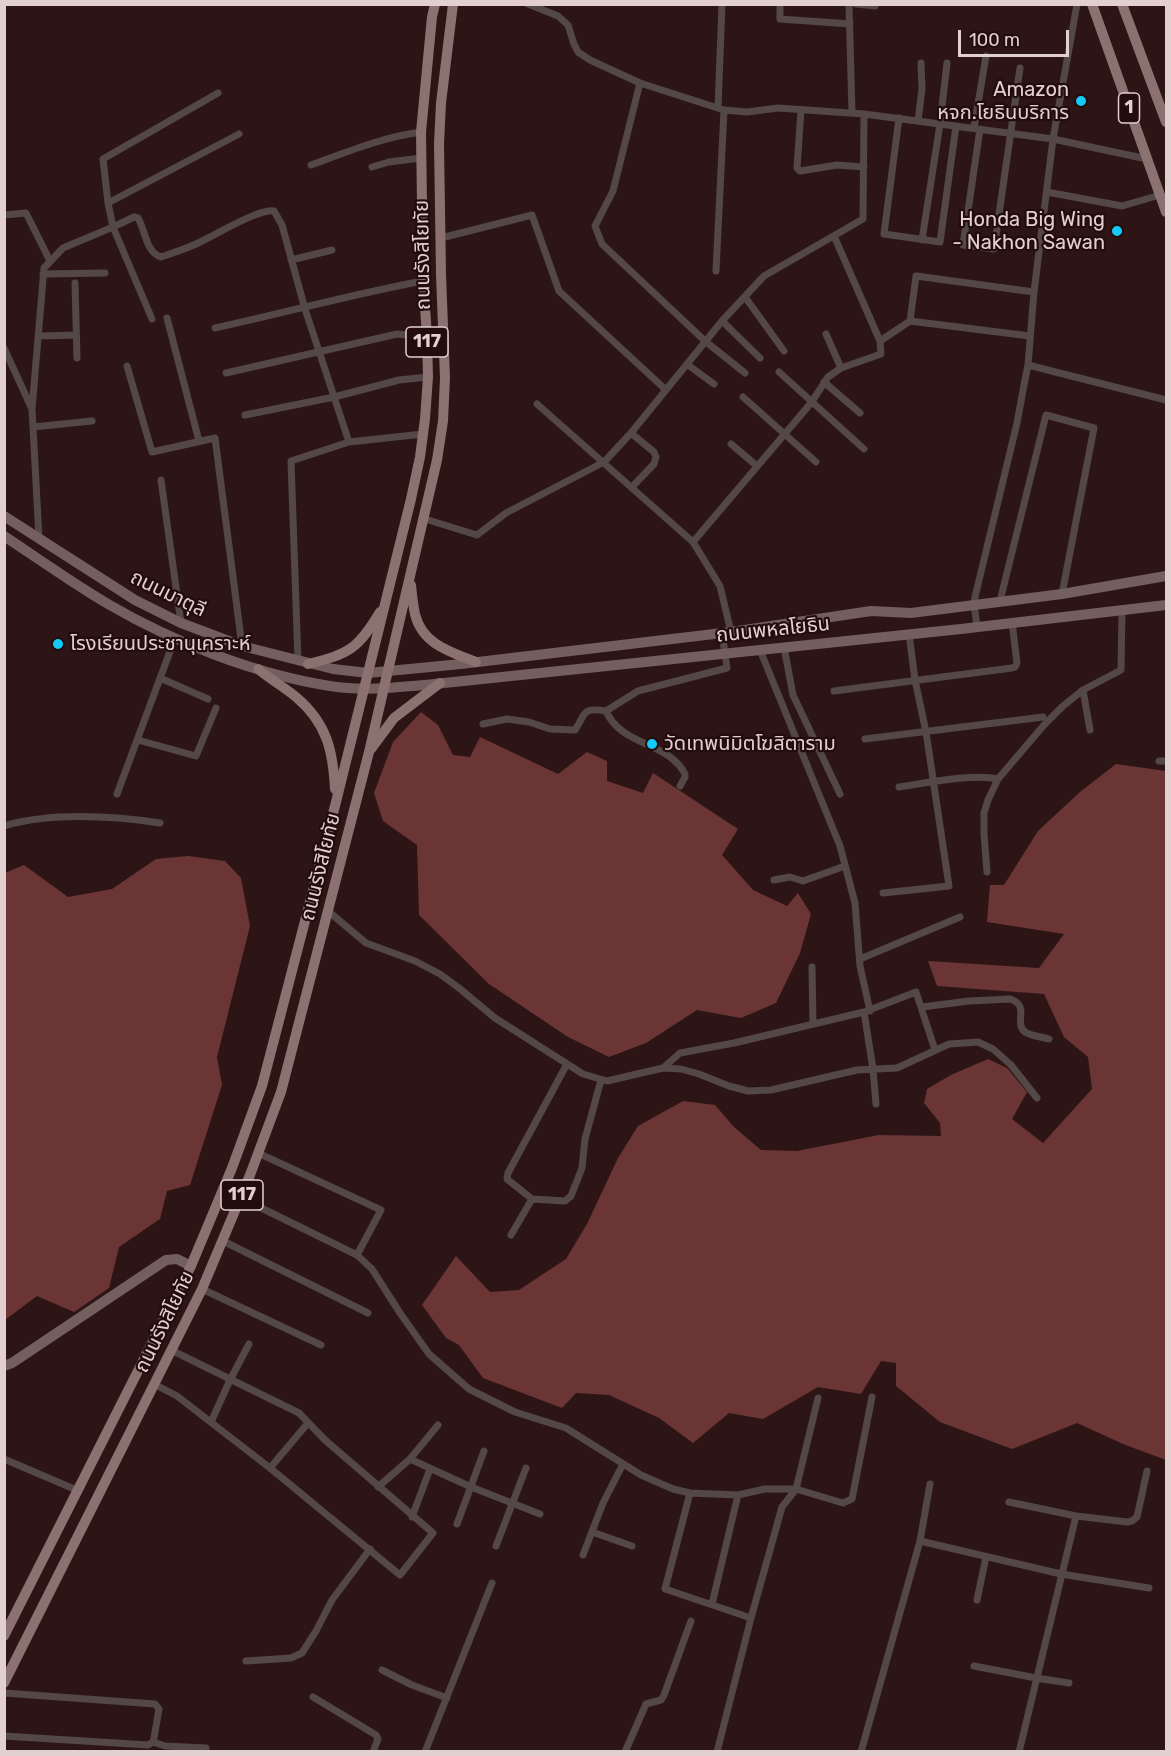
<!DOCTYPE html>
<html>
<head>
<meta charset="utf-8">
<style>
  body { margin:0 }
  #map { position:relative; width:1171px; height:1756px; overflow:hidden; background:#2d1515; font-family:Rubik,sans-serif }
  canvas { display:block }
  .frame { position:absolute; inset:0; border:6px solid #e2d0d0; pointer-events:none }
  .scale { position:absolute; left:958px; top:30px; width:111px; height:27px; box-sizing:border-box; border:3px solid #e2d0d0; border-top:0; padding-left:8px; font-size:18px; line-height:21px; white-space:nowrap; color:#e2d0d0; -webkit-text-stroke:4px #230c0c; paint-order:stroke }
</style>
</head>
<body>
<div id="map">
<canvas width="1171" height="1756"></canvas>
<div class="frame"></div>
<div class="scale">100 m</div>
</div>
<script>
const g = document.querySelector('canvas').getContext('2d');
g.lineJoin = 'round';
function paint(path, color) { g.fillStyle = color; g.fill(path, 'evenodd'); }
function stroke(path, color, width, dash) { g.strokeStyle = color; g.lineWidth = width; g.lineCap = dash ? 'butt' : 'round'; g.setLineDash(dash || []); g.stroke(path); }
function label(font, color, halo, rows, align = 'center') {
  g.font = font + ' Rubik,"Noto Sans Thai",sans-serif'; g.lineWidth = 4.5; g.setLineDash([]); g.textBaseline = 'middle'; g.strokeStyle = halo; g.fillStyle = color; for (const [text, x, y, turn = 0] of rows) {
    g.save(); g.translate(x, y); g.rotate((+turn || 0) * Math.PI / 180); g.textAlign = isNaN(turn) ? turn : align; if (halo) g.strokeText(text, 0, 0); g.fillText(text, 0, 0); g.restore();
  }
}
paint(new Path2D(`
  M421,712L438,725L453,755L470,757L480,737L558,774L587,752L607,761V781L643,793L653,773L738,829L722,855L753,890L787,906L798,893L811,914L800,953L776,1003L741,1018L697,1010L646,1043L609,1057L568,1037L489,984L419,915L417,845L383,821L374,793L393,742Z
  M1116,764L1166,771V1460L1123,1444L1077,1423L1012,1449L940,1422L896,1386V1363L881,1361L861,1394L818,1387L763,1419L729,1413L693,1443L659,1418L609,1395L576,1393L562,1408L483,1378L459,1345L446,1338L422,1305L456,1256L490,1292L519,1290L566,1259L587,1224L618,1158L638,1126L683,1101L715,1105L734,1127L761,1150L797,1151L879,1135L941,1136L940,1123L924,1103L927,1089L951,1075L988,1059L1007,1068L1027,1092L1012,1119L1043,1143L1092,1089L1088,1057L1064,1037L1044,994L937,986L928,961L1039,968L1064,934L987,922L990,885H1004L1038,831L1080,792Z
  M188,856L225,861L241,878L250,926L217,1057L222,1085L190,1185L167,1191L160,1219L119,1247L109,1288L74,1312L37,1296L5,1320V873L24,865L68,897L112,889L156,859Z`), '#6b3536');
stroke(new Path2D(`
  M528,4L558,16L568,25L574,44L578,52L590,60L640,83L724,110L747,112L778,108L864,114L1053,139L1147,159
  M780,4V19L850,24
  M849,4L852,113
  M856,4L875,6V4
  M640,83L613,191L595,226L602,244L705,341L745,373
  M718,108L722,4
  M801,110L797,168L800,171L837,165L864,167
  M899,118L884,234L940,242L956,126
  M918,121L922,89L921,63
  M974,128L986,56
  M980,129L963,245L994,249L1020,68
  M311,165C347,152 383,137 421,132
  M372,167L389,162L421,158
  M1047,192L1122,206L1160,195
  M108,203L239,134
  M4,215L26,213L50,261
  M834,236L880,341
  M441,238L532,215L559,291L666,390
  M922,240L940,124L947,63
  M291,260L332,250
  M716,271L724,110
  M43,274L105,273
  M75,283L77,358
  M745,297L784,351
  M167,318L199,441
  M152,319L113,227L134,217L138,218C145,229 146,253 161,257C173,253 185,249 196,244C212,237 259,208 274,211L282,225L305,309L349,442
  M722,321L760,358
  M215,328C284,313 353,294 423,281
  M826,334L841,368
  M39,336L76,335
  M1030,336L910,321L916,276L1034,292
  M4,348L32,409L39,538
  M688,365L714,384
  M1028,365L1166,400
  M127,366L152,452L215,438L242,646
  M779,372L864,449
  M226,373L397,334L427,337
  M824,382L860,413
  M743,397L816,462
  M537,404L693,542L720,586L731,632
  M32,409L44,268L63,248L113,227L108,203L103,159L218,93
  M245,415L334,397L399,380L428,377
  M33,427L92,421
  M631,433L654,452L656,457L654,464L632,487
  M731,444L757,466
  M161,480L181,623
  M425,519L477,535L506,513L604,462L631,433L722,321L764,276L863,219L864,114
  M693,542L811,403L828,377L841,368L881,354L880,341L910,321
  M1000,601L1046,415L1094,428L1062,594
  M977,627L974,604L975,597L1017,423L1024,385L1028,365L1034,292L1053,139L1077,4
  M784,647L793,695L840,794
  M760,650L840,846L855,903L860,966L870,1011
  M298,661L291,461L349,442L423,434
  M160,678L208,699
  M1083,690L1090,730
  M834,691L1012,668L1015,667L1017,663L1012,622
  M606,711C622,747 668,741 685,774V777L680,786
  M483,724L507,719L529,722L550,729L575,730C586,713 582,707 606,711L638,691L727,668L722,633
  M865,739L1043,717
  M138,740L196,756L216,708
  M1159,761H1166
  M899,787C926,783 972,773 998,779
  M117,794L175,638
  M4,826C52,812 112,816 160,823
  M987,872L984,834V813L988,800L998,779L1044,725L1063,706L1083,690L1121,670L1122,610
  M774,880L790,877L803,881L845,866
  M883,893L949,886L926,732L915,680L909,634
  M328,911L366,943L415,961L440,974L459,988L495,1018L583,1074L607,1081L663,1068L681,1069L699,1074L729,1086L748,1091L771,1090L857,1070L897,1068L949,1044L978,1042L993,1049L1011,1065L1037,1098
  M860,959L960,917
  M812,967L813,1024
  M922,1007L969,1001L1010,999C1031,1006 1013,1022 1025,1032C1031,1036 1042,1037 1049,1039
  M864,1012L873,1069L876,1104
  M567,1064L508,1173L507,1179L532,1199L565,1201L571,1196L582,1168L585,1139L601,1080
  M663,1068L680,1053L734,1043L864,1012L916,992L935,1050
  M258,1153L381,1210L357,1255
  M241,1198L357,1255L372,1269L400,1313L429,1354L469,1389L515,1412L566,1428L641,1475L673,1489L690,1493L738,1495L765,1489H796L843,1503L852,1499L872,1397
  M511,1235L532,1199
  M223,1241L368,1313
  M202,1289L321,1345
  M154,1384L177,1396L270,1468L400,1575L433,1533L325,1440L299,1413L171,1350
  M211,1422L230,1380L249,1344
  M4,1459L79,1491
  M410,1459L471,1487L540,1514
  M270,1468L308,1423
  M378,1487L410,1459L438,1425
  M690,1493L665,1589L751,1618
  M1009,1502L1076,1516L1127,1522L1132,1521L1137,1517L1147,1471
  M412,1517L430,1469
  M457,1524L484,1451
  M592,1532L632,1546
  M920,1541L930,1484
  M496,1546L526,1468
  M583,1555L603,1503L623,1464
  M977,1600L986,1557
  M712,1604L738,1495
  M246,1661L291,1658L302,1653L316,1631L332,1600L370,1549
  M974,1666L1036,1678L1069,1683
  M382,1670L412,1685L447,1698
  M4,1693L155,1704L159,1709L154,1738L153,1742L148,1745L4,1736
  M313,1697L376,1735L378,1739L373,1752
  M153,1742L165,1746L206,1748
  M425,1752L492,1583
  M625,1752L646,1704L661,1700L664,1695L691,1621
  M717,1752L751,1618L782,1507L796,1489L818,1398
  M861,1752L920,1541L1061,1574L1149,1588
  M1019,1752L1076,1516`), '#544747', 7);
stroke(new Path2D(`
  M4,516L135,600L181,623L242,646L333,669L368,673L461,664L731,632L871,611L911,613L1062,594L1166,576
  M4,536C39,559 72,583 108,604C173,642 254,674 330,686C362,691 393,688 425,685L961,629L1166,605
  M4,1366L12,1363L166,1260L177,1259L191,1266`), '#735f5e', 10);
stroke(new Path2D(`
  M1092,4L1166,212
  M1122,4L1166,122
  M411,585C412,595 413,605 415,614C422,644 450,652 476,662
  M308,664C349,654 358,649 380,612
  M258,669C270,679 284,687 296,697C327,723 333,751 335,789
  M371,749L394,718L440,683
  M4,1636L191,1266L232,1168L262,1086L336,802L411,499L420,457L425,419L428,377L427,337L423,276L421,132L432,17L435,4
  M4,1683L202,1289L250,1175L281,1092L369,752L437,460L443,421L445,378L441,275L439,144L441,103L453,4`), '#8b7170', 10);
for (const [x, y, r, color] of [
  [1081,101,6,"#15cafb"],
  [1117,231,6,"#15cafb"],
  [58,644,6,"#15cafb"],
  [652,744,6,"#15cafb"]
]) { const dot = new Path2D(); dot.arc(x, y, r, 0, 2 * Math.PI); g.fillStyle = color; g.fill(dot); stroke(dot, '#230c0c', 2); }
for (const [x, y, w] of [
  [1129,108,21],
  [427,342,42],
  [242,1195,42]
]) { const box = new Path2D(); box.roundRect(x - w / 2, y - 15, w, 30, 4.5); g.fillStyle = '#230c0c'; g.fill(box); stroke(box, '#e2d0d0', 1.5); }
label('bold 18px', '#e2d0d0', null, [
  ["1",1129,108],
  ["117",427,342],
  ["117",242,1195]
]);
label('20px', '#e2d0d0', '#230c0c', [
  ["Amazon",1069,90],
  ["หจก.โยธินบริการ",1069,113],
  ["Honda Big Wing",1105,220],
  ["- Nakhon Sawan",1105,243],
  ["โรงเรียนประชานุเคราะห์",70,644,"left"],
  ["วัดเทพนิมิตโฆสิตาราม",664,744,"left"]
], 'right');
label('20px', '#e2d0d0', '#230c0c', [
  ["ถนนรังสิโยทัย",423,255,-91],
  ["ถนนมาตุลี",168,594,26],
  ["ถนนพหลโยธิน",773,630,-6],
  ["ถนนรังสิโยทัย",321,867,-76],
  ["ถนนรังสิโยทัย",165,1322,-64]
]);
</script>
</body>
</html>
